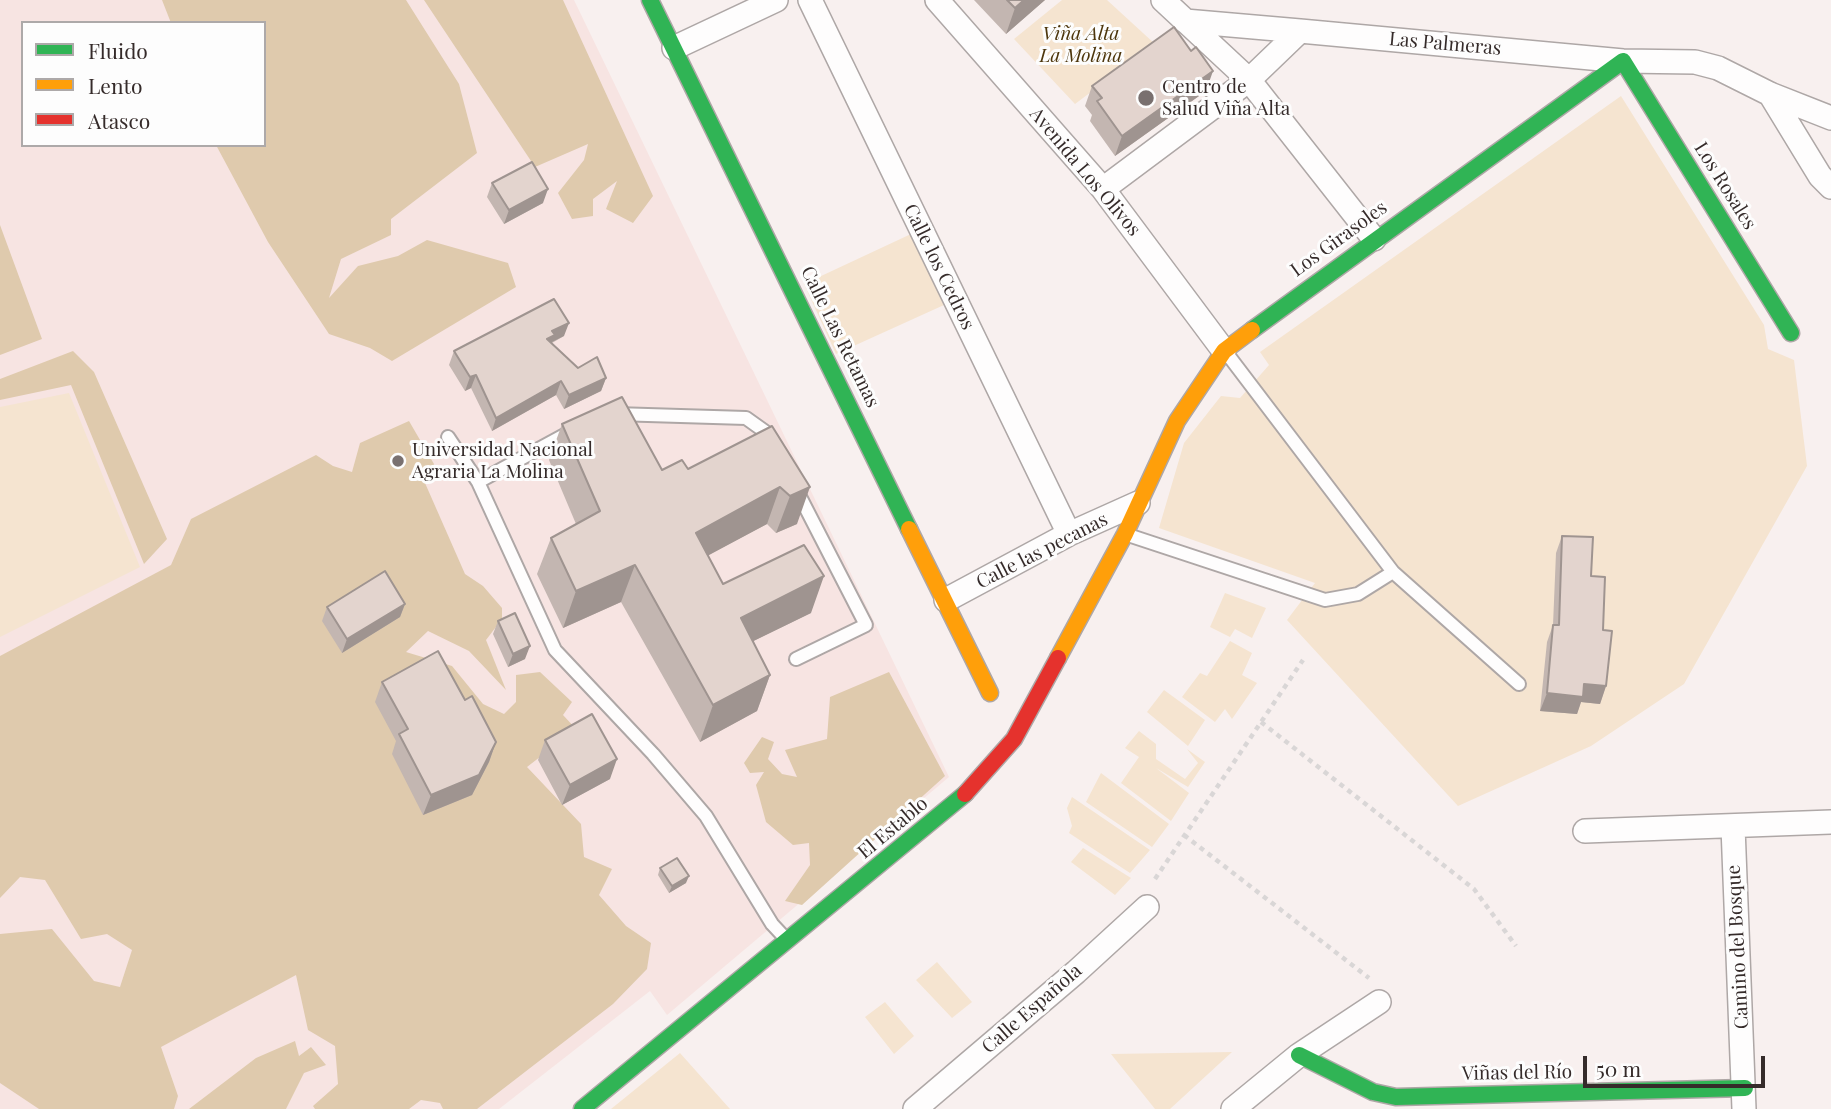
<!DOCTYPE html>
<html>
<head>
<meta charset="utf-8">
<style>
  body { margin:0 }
  #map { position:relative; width:1831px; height:1109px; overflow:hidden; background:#f8f0ef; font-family:"Playfair Display",serif }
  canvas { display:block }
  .legend { position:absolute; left:21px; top:21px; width:245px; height:126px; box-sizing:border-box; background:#fdfdfd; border:2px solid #ada9a9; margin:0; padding:9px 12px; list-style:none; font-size:21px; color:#352b2a }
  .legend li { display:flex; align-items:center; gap:14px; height:35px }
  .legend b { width:35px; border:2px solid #ada9a9 }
  .scale { position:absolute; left:1583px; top:1056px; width:182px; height:32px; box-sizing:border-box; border:4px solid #352b2a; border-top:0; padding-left:9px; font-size:21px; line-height:24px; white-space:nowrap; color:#352b2a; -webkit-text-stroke:5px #fdfdfd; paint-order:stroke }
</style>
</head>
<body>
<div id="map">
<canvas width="1831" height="1109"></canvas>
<ul class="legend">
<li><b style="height:9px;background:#30b455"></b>Fluido</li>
<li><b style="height:9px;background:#ff9f0a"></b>Lento</li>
<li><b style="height:9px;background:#e5322d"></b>Atasco</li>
</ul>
<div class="scale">50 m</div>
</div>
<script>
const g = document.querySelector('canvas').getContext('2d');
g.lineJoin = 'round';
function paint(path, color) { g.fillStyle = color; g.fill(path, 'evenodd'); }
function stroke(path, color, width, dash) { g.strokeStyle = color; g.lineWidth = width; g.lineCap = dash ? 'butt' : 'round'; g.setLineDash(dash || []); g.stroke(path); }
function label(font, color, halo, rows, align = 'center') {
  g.font = font + ' "Playfair Display",serif'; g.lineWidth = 6; g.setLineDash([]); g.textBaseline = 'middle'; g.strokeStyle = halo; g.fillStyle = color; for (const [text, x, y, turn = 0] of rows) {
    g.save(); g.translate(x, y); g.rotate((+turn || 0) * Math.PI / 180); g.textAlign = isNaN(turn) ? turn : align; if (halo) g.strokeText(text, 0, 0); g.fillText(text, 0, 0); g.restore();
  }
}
paint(new Path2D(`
  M0,0H574L949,777L667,1015L650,991L499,1109H0ZM23,23H264V145H23Z`), '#f7e4e2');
paint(new Path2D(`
  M1062,0H1107L1155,44L1075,104L1014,39Z
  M1621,96L1764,325L1768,349L1794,360L1807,466L1684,684L1591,746L1458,806L1287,620L1315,583L1159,528L1184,443L1221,396L1240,398L1269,365L1260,352Z
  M911,234L944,305L836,354L804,284Z
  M69,393L140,567L0,637V407Z
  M1225,593L1266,608L1252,638L1235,629L1230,637L1210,627Z
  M1230,641L1252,653L1242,675L1257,683L1232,719L1225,709L1215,722L1182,697L1200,673L1207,676Z
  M1164,690L1205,720L1188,746L1147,712Z
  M1139,731L1156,744V759L1185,779L1198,763L1187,749L1205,762L1188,787L1156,768L1189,793L1171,821L1121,783L1139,757L1125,748Z
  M1101,773L1169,824L1152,847L1086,802Z
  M1072,797L1150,850L1130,873L1069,833L1072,826L1067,808Z
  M1083,848L1131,878L1115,895L1071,862Z
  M937,962L972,1002L952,1018L916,980Z
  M885,1002L914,1036L894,1054L865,1017Z
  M1232,1052L1170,1109H1155L1111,1054Z
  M680,1053L730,1109H611Z`), '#f5e4d0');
paint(new Path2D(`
  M162,0H406L459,84L477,153L391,219V235L341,259L329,298L358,266L398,256L427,240L508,263L516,287L392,361L370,348L329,334L268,242L216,145H264V23H171Z
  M424,0H563L653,196L633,223L606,209L617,181L593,199V216L572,219L558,193L584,160L588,144L535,167Z
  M0,225L42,339L0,355Z
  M73,351L94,372L167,539L144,564L71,385L0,400V379Z
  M409,421L434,464L425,483L465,574L483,586L502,608V619L486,640L506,690L469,651L428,631L406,652L452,666L483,704L504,714L516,702V675L540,672L572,702L563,715L576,729L527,767L581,824L584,857L612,869L599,895L626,926L651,943L647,969L613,1004L477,1109H443L440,1103L421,1100L409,1109H315L313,1106L338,1084L335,1046L308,1030L296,975L161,1047L178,1096L174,1109H39L0,1083V934L52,929L94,981L120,987L132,950L107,934L81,939L45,880L20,877L0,898V656L171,565L191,519L316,455L333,466L352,472L360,443Z
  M889,672L945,776L802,905L785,901L810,865L809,843L793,845L766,822L756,785L764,772L750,773L744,763L762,737L774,742L768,759L782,774L797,777L785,750L827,739L830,697Z
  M295,1041L299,1056L311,1047L326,1065L304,1073L286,1109H189L256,1058Z`), '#dfcaad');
const lane = new Path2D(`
  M1225,351L1393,572L1519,684
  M615,414L746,418L767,433L772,442
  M448,437L478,482L555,650L653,754L706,816L772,924L786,939
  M478,482L570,432
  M796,489L866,625L796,659
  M1125,534L1325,600L1358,594L1393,572`);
const street = new Path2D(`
  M810,0L1069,534
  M937,0L1103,189L1224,351
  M1163,0L1249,80L1374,239
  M1185,21L1300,31
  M674,48L776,0
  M1770,94L1820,176L1831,187
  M1103,189L1249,80L1300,31L1623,61L1695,62L1718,68L1770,94L1831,118
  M946,600L1069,534L1138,503
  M1733,827L1744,1109
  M1585,831L1831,822
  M915,1109L1076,972L1147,907
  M1233,1109L1299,1055L1379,1002`);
const fast = new Path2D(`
  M650,0L909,529
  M1252,330L1623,61L1791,333
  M1299,1055L1373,1092L1396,1097L1745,1088
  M582,1109L965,794`);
const slow = new Path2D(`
  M909,529L990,693
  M1058,658L1125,534L1177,421L1224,351L1252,330`);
const jam = new Path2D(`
  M965,794L1014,739L1058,658`);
stroke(lane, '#aea7a6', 16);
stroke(street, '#aea7a6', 26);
stroke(fast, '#aea7a6', 19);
stroke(slow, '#aea7a6', 19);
stroke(jam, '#aea7a6', 19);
stroke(new Path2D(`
  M1261,722L1474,889L1516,946
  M1184,835L1369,978
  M1155,879L1303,660`), '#d9d6d6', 4.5, [5, 5]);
stroke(lane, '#fefdfd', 12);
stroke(street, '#fefdfd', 23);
stroke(fast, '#30b455', 16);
stroke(slow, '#ff9f0a', 16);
stroke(jam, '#e5322d', 16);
paint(new Path2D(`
  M974,0H1045L1006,34Z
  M1092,86L1206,91L1115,156L1090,121L1092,115L1085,106Z
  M492,183L543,203L504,224L487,197Z
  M564,336L552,343L578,368L606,378L601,391L564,409L556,395L492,431L471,388L465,391L449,365L454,351Z
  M562,424L662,470L688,469L772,426L797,524L776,533L767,524L708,555L723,584L811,613L753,641L770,675L757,711L700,742L621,602L563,628L537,574L551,538L576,524L549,460Z
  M1562,536L1591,576L1603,630L1606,686L1600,704L1581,702L1577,714L1540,711L1547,642L1553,625L1556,553Z
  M405,604L400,617L342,653L322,621L327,607Z
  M498,621L525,659L508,667L493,634Z
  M382,682L465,700L496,742L489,762L472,795L423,815L392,754L396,741L375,702Z
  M545,740L610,779L562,805L538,760Z
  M660,868L686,883L669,893L658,875Z`), '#c3b6b1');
paint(new Path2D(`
  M1024,0H1045L1006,34L1015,8Z
  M1213,71L1206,91L1115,156L1122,136Z
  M548,189L543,203L504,224L509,210Z
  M569,323L564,336L552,342L550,349L547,339L552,331Z
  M476,375L471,388L465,391L470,377Z
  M606,378L601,391L564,409L569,395Z
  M561,381L556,395L492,431L496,418Z
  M780,487L767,524L683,569L696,533Z
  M810,487L797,524L776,533L790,496Z
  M635,565L621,602L563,628L576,591Z
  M824,576L811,613L727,654L741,618Z
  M405,604L400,617L342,653L347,639Z
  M530,646L525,659L508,667L513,654Z
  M770,675L757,711L700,742L713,705Z
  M1584,684L1606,686L1600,704L1581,702L1577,714L1540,711L1547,693Z
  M496,742L489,762L472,795L423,815L431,795Z
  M617,759L610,779L562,805L570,785Z
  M689,876L686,883L669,893L672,886Z`), '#9f9490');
const building = new Path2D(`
  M1007,0H1024L1015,8Z
  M1174,27L1191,51L1196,47L1213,71L1122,136L1097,101L1102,98L1092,86Z
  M532,162L548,189L509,210L492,183Z
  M554,299L569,323L552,331L555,335L547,339L578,368L597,357L606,378L569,395L561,381L496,418L476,375L470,377L454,351Z
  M622,397L662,470L682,460L688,469L772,426L810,487L790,496L780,487L696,533L723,584L804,545L824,576L741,618L770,675L713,705L635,565L576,591L551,538L600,511L562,424Z
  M1562,536L1593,537L1591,576L1605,577L1603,630L1612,631L1606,686L1584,684L1583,697L1547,693L1553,625H1559Z
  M385,571L405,604L347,639L327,607Z
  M515,613L530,646L513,654L498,621Z
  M438,651L465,700L472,696L496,742L479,775L431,795L399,734L408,729L382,682Z
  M592,714L617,759L570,785L545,740Z
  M677,858L689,876L672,886L660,868Z`);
paint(building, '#e3d4ce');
stroke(building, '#9f9490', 2);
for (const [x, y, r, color] of [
  [1146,98,9,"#79706f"],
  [398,461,7,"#79706f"]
]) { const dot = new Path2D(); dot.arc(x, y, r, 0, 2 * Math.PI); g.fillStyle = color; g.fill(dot); stroke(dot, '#fdfdfd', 2.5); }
label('italic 19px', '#4d360c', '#fdfdfd', [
  ["Viña Alta",1081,34],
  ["La Molina",1081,56]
]);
label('19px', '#352b2a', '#fdfdfd', [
  ["Las Palmeras",1445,44,5],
  ["Avenida Los Olivos",1085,172,50],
  ["Los Rosales",1725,186,58],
  ["Los Girasoles",1339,239,-36],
  ["Calle los Cedros",939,267,64],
  ["Calle Las Retamas",840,337,64],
  ["Calle las pecanas",1042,551,-27],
  ["El Establo",893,828,-40],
  ["Camino del Bosque",1738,947,-93],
  ["Calle Española",1032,1009,-41],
  ["Viñas del Río",1517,1073,-1]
]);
label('19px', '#352b2a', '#fdfdfd', [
  ["Centro de",1162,87],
  ["Salud Viña Alta",1162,109],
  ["Universidad Nacional",412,450],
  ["Agraria La Molina",412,472]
], 'left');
</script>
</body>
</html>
